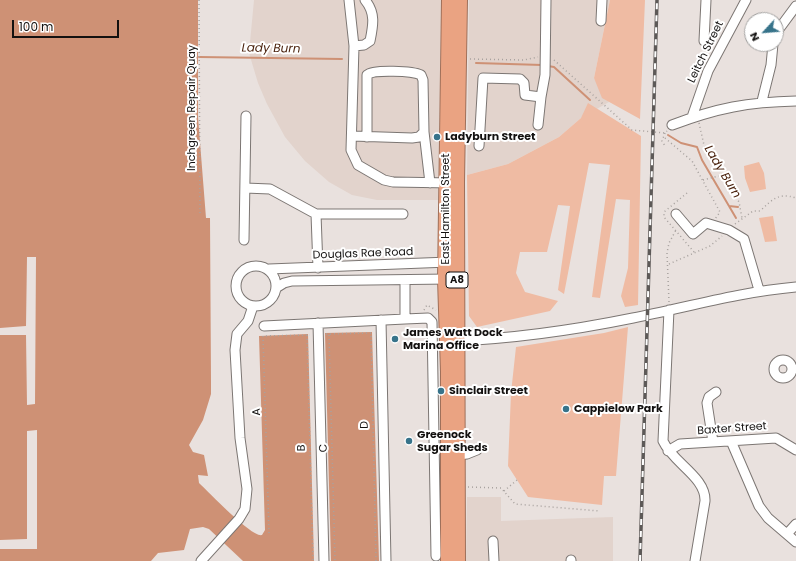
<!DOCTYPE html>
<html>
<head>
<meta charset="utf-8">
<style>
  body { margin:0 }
  #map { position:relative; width:796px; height:561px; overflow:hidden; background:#e9e1de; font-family:Poppins,sans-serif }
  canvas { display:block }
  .north { position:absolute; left:744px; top:12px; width:40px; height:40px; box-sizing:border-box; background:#fff; border:1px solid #a1a09f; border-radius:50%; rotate:244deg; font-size:11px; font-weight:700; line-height:16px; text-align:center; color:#131110 }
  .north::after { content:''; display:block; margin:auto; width:14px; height:18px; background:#37738a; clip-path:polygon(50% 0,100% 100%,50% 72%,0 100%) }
  .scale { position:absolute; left:12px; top:20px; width:107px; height:18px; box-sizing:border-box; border:2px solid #131110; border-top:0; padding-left:5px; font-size:12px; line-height:14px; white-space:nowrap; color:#131110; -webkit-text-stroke:3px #fff; paint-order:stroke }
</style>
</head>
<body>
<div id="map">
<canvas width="796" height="561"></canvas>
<div class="north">N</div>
<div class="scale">100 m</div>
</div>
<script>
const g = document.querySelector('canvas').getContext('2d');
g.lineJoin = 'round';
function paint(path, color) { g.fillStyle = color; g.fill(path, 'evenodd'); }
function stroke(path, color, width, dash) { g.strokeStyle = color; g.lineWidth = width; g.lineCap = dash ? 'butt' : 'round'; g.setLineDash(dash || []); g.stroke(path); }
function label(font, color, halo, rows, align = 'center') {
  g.font = font + ' Poppins,sans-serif'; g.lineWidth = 4; g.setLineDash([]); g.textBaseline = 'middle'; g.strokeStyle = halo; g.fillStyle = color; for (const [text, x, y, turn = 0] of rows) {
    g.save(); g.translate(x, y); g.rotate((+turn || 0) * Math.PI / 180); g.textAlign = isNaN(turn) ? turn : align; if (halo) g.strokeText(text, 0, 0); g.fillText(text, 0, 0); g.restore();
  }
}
paint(new Path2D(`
  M254,0H441L439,200H377L352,195L329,182L305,161L285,137L267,104L258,83L249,53Z
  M469,0H610L594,78L609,102L581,118L559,137L508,164L467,175Z
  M467,497H501V521L613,517V561H466Z`), '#e2d3cc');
paint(new Path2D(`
  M610,0H645L640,119L602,98L594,78Z
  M588,103L641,136L638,305L625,307L621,296L628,268L630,200L616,199L600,298L592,297L610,165L589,163L564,294L558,290L570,206L558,205L547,252H520L516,273L525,292L558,301L550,311L477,327L469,316L467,175L508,164L559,137L581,118Z
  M759,162L764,173L766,189L750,192L745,178L744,166Z
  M773,216L777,241L765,242L759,218Z
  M628,327L616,476H604L602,505L528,497L508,466L511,393L516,347L604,333Z`), '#efbba3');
paint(new Path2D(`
  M0,0H198V117L206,218H210L211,383V394L203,420L189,445L193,452L204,455L208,476L198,475L199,483C210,493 252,538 262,535L265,530L259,336L308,334L314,561H243L209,529L203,527L190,529L184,550L158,553L151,561H0Z
  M372,332L379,561H331L325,333Z`), '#ce9175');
paint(new Path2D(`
  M27,257H36L35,404L27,405L26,335H0V328L26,326Z
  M37,430V549H0V540L27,539V431Z`), '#e9e1de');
stroke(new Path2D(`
  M199,57L342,59
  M476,63L542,65
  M548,66L554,67L590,100
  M668,135L681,143L697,147L702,160L736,218
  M729,206L738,207`), '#ce9175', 2);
const minor = new Path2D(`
  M349,0L354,46L364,45L370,41C373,26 376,13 365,0
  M601,21L602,0
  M776,33L796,6
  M704,41L706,0
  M354,46L351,150L358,165L384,180L393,182L452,183
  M762,101L771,65L773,44
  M692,117L708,71L746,0
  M538,125L541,97
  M672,125C717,108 748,102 796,101
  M424,132L430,183
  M352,136L412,138L419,137L424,132L423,80L421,75C413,71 373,69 367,75V137
  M479,146L483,78L520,79L524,83L525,95L541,97L545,75L546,0
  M245,188L270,189L316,214H403
  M316,214L318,268
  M676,214L693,234L706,223L729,230L744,239L759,290
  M244,240L246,116
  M236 286a20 20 0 1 1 40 0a20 20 0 1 1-40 0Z
  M269,269L449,262
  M276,288L284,283L292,281L449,279
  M669,310L663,441C673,463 706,477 705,501L695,561
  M405,319L428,318L432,322L436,556
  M381,320L386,561
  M318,323L324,561
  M264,326L405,319V280
  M452,341C513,339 574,330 633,318C688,307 739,292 796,287
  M774 369a9 9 0 1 1 18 0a9 9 0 1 1-18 0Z
  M731,441L759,506L768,518L796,542
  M713,442L707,403L709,397L716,392
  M668,451L680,444L776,438L796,450
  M458,455L467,454L477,450
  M787,534L796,524
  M493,541L494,561
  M201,561L239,519L245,509L247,489L240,438L235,350L237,334L248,321L253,306
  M571,561V560`);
const highway = new Path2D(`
  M448,561V372L445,279L449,0
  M458,561L457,182L460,0`);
stroke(minor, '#7c7673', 11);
stroke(highway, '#9f705a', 16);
stroke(new Path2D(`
  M199,0L200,215
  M470,59L524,60L538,57
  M554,60L632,130L665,133L667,131
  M699,123L704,145L739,202L742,218
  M665,133L662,141L665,146
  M665,138L692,161L720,212L715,219
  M703,180L722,175
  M687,193L664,212V217L694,252
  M735,224L753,211H760C772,200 778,192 796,198
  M669,264L710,246L722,236
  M669,302L667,253L669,243L676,230
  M424,310L427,305L436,310
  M326,334L371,333L376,561
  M307,335L313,561
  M329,335L335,561
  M468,487L501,488L515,504L600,511
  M504,491L517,480
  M269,533L263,336L310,335`), '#a8a29f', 1.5, [1, 3]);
stroke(minor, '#fff', 9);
stroke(highway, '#eaa382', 14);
const rail = new Path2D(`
  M640,561L657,0`);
stroke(rail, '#5d5957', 3.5);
stroke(rail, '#fff', 2, [6]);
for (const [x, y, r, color] of [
  [437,137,4,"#37738a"],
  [395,339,4,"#37738a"],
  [441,391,4,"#37738a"],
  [566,409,4,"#37738a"],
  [409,441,4,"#37738a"]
]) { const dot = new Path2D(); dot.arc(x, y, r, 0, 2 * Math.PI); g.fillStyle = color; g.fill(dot); stroke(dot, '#fff', 1.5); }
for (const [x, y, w] of [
  [457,280,22]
]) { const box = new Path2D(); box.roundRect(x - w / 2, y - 8, w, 16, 3); g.fillStyle = '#fff'; g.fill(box); stroke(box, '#131110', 1); }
label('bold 10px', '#131110', null, [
  ["A8",457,280]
]);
label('11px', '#131110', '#fff', [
  ["Leitch Street",706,52,-64],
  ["Inchgreen Repair Quay",192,108,-90],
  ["East Hamilton Street",446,209,-90],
  ["Douglas Rae Road",363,254,-2],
  ["A",257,412,-92],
  ["D",365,425,-91],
  ["Baxter Street",732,429,-4],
  ["B",302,448,-91],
  ["C",324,448,-91]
]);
label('bold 11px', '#131110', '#fff', [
  ["Ladyburn Street",445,137],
  ["James Watt Dock",403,333],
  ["Marina Office",403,346],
  ["Sinclair Street",449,391],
  ["Cappielow Park",574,409],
  ["Greenock",417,435],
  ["Sugar Sheds",417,448]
], 'left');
label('italic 12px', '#4a220d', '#fff', [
  ["Lady Burn",271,49,1],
  ["Lady Burn",722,172,59]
]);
</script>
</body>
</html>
